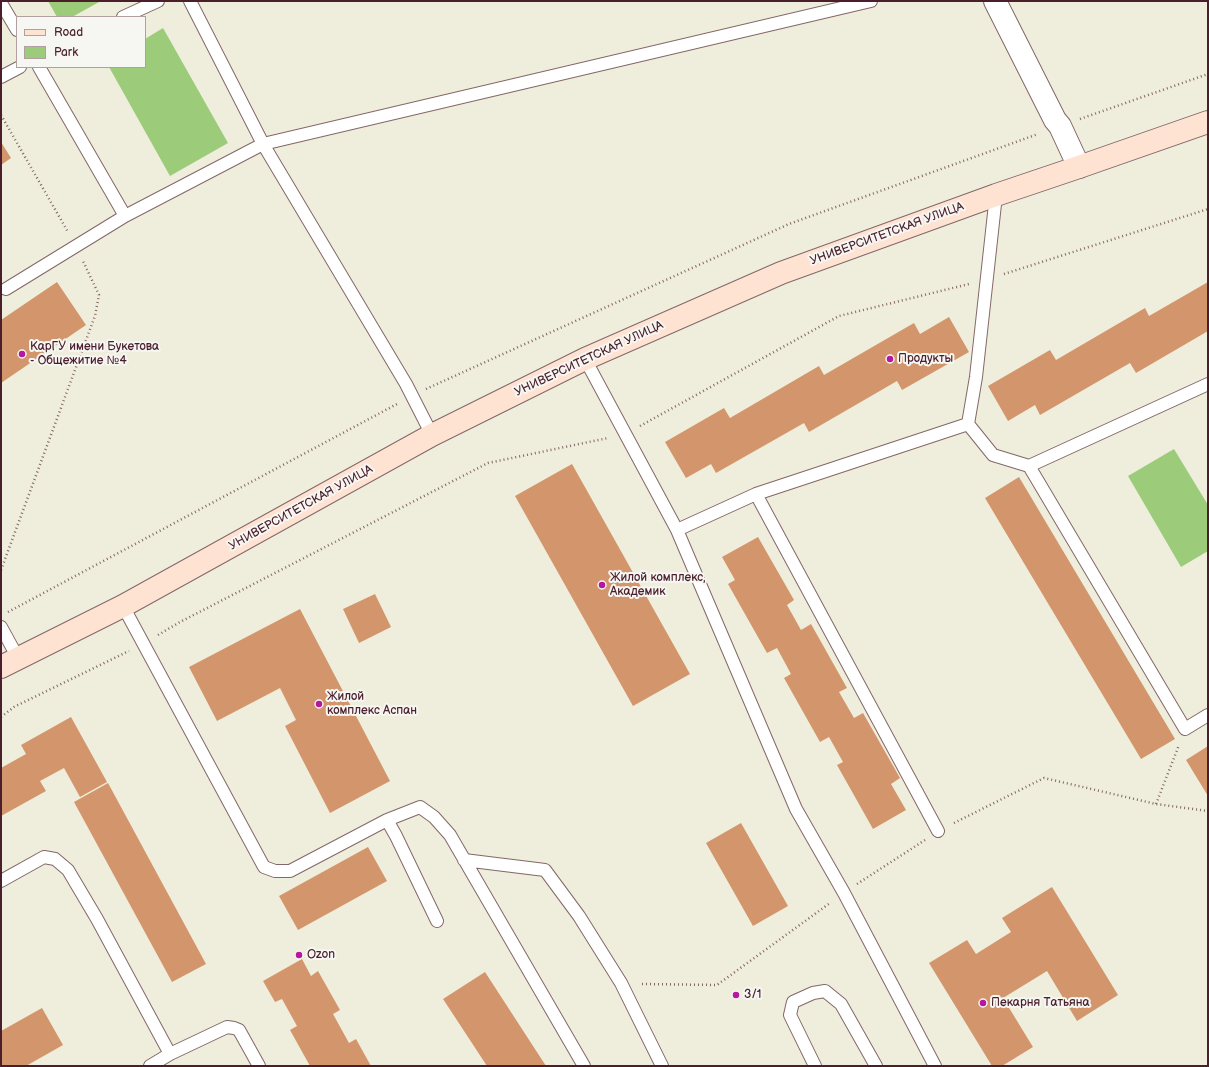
<!DOCTYPE html>
<html>
<head>
<meta charset="utf-8">
<style>
  body { margin:0 }
  #map { position:relative; width:1209px; height:1067px; overflow:hidden; background:#efeddb; font-family:"Balsamiq Sans",sans-serif }
  canvas { display:block }
  .frame { position:absolute; inset:0; border:2px solid #4a1f2b; pointer-events:none }
  .legend { position:absolute; left:16px; top:16px; width:130px; height:52px; box-sizing:border-box; background:#f6f6f2; border:1px solid #b1a0a2; margin:0; padding:5px 7px; list-style:none; font-size:12px; color:#4a1f2b }
  .legend li { display:flex; align-items:center; gap:8px; height:20px }
  .legend b { width:20px; border:1px solid #b1a0a2 }
</style>
</head>
<body>
<div id="map">
<canvas width="1209" height="1067"></canvas>
<div class="frame"></div>
<ul class="legend">
<li><b style="height:5px;background:#fee3d2"></b>Road</li>
<li><b style="height:11px;background:#9ccc7a"></b>Park</li>
</ul>
</div>
<script>
const g = document.querySelector('canvas').getContext('2d');
g.lineJoin = 'round';
function paint(path, color) { g.fillStyle = color; g.fill(path, 'evenodd'); }
function stroke(path, color, width, dash) { g.strokeStyle = color; g.lineWidth = width; g.lineCap = dash ? 'butt' : 'round'; g.setLineDash(dash || []); g.stroke(path); }
function label(font, color, halo, rows, align = 'center') {
  g.font = font + ' "Balsamiq Sans",sans-serif'; g.lineWidth = 4; g.setLineDash([]); g.textBaseline = 'middle'; g.strokeStyle = halo; g.fillStyle = color; for (const [text, x, y, turn = 0] of rows) {
    g.save(); g.translate(x, y); g.rotate((+turn || 0) * Math.PI / 180); g.textAlign = isNaN(turn) ? turn : align; if (halo) g.strokeText(text, 0, 0); g.fillText(text, 0, 0); g.restore();
  }
}
paint(new Path2D(`
  M48,1H101L72,17H57Z
  M163,28L228,143L170,176L109,67H145V39Z
  M1174,449L1208,505V551L1181,567L1128,476Z`), '#9ccc7a');
paint(new Path2D(`
  M1,142L11,158L1,165Z
  M57,282L86,325L1,383V320Z
  M1208,282V331L1136,373L1130,363L1040,415L1035,405L1008,421L988,386L1050,350L1056,360L1145,308L1149,316Z
  M949,317L969,352L902,390L897,381L809,432L804,423L716,473L711,464L686,478L665,442L724,408L730,418L819,366L824,375L914,323L920,334Z
  M572,464L690,674L633,706L515,496Z
  M1019,477L1175,739L1141,759L985,498Z
  M758,537L794,600L787,605L801,630L811,624L847,688L839,692L854,718L863,713L900,778L891,784L906,810L873,829L837,765L843,762L829,737L820,742L784,678L791,674L777,648L767,653L728,584L735,580L722,557Z
  M375,594L391,627L359,643L343,609Z
  M300,609L390,781L330,813L285,726L296,720L280,688L217,721L189,667Z
  M71,717L107,782L80,797L64,768L40,781L46,791L1,816V768L26,754L21,745Z
  M1208,746V796L1186,760Z
  M108,783L206,964L172,982L74,802Z
  M741,823L788,906L753,926L706,843Z
  M368,847L387,881L298,930L279,896Z
  M1052,887L1118,995L1077,1021L1047,971L1003,998L1033,1047L1002,1066H992L929,963L967,940L976,954L1011,932L1002,918Z
  M302,959L311,976L318,971L340,1010L333,1014L349,1043L356,1039L371,1066H310L290,1030L297,1026L282,999L275,1002L263,981Z
  M485,972L546,1066H487L443,999Z
  M42,1008L63,1045L26,1066H1V1031Z`), '#d3966c');
const lane = new Path2D(`
  M190,1L263,144L406,384L432,435
  M1,3L17,30
  M123,17L158,1
  M39,67L125,216L263,144L871,1
  M1,77L20,67
  M6,289L125,216
  M585,359L677,530L796,809L844,893L935,1066
  M968,424L976,377L996,195
  M1029,466L1185,729L1208,715
  M756,494L938,831
  M677,530L756,494L968,424L993,455L1029,466L1208,384
  M123,606L264,867L275,871H290L387,820L396,836L437,921
  M1,627L18,658
  M387,820L420,807L434,817L450,835L584,1066
  M464,860L545,870L579,916L621,983L662,1066
  M1,881L44,857L55,859L68,870L97,919L170,1054
  M150,1066L170,1054L227,1027L234,1028L239,1030L259,1066
  M815,1066L790,1015L793,1002L813,993L825,991L841,1004L876,1066`);
const street = new Path2D(`
  M995,1L1055,120L1060,126L1079,167`);
const secondary = new Path2D(`
  M1,667L123,606L432,435L585,359L781,273L996,195L1079,167L1208,122`);
stroke(lane, '#846769', 14);
stroke(street, '#846769', 24);
stroke(secondary, '#846769', 24);
stroke(new Path2D(`
  M1,115L68,232
  M1080,119L1208,74
  M1004,274L1208,209
  M426,389L789,224L1038,134
  M640,426L839,316L969,284
  M1,570L95,316L99,295L83,261
  M8,612L397,404
  M158,635L180,622L488,463L608,438
  M1,717L14,707L129,651
  M1156,804L1179,745
  M954,823L1044,778L1156,804L1208,811
  M857,884L925,840
  M642,984L717,985L830,903`), '#846769', 2.5, [1, 3]);
stroke(lane, '#fff', 12);
stroke(street, '#fff', 22);
stroke(secondary, '#fee3d2', 22);
for (const [x, y, r, color] of [
  [22,354,4,"#b5179e"],
  [890,359,4,"#b5179e"],
  [602,585,4,"#b5179e"],
  [319,704,4,"#b5179e"],
  [299,955,4,"#b5179e"],
  [736,995,4,"#b5179e"],
  [983,1003,4,"#b5179e"]
]) { const dot = new Path2D(); dot.arc(x, y, r, 0, 2 * Math.PI); g.fillStyle = color; g.fill(dot); stroke(dot, '#f6f6f2', 1.5); }
label('12px', '#4a1f2b', '#f6f6f2', [
  ["УНИВЕРСИТЕТСКАЯ УЛИЦА",887,234,-20],
  ["УНИВЕРСИТЕТСКАЯ УЛИЦА",589,359,-25],
  ["УНИВЕРСИТЕТСКАЯ УЛИЦА",301,508,-29]
]);
label('12px', '#4a1f2b', '#f6f6f2', [
  ["КарГУ имени Букетова",30,347],
  ["- Общежитие №4",30,361],
  ["Продукты",898,359],
  ["Жилой комплекс,",610,578],
  ["Академик",610,592],
  ["Жилой",327,697],
  ["комплекс Аспан",327,711],
  ["Ozon",307,955],
  ["3/1",744,995],
  ["Пекарня Татьяна",991,1003]
], 'left');
</script>
</body>
</html>
